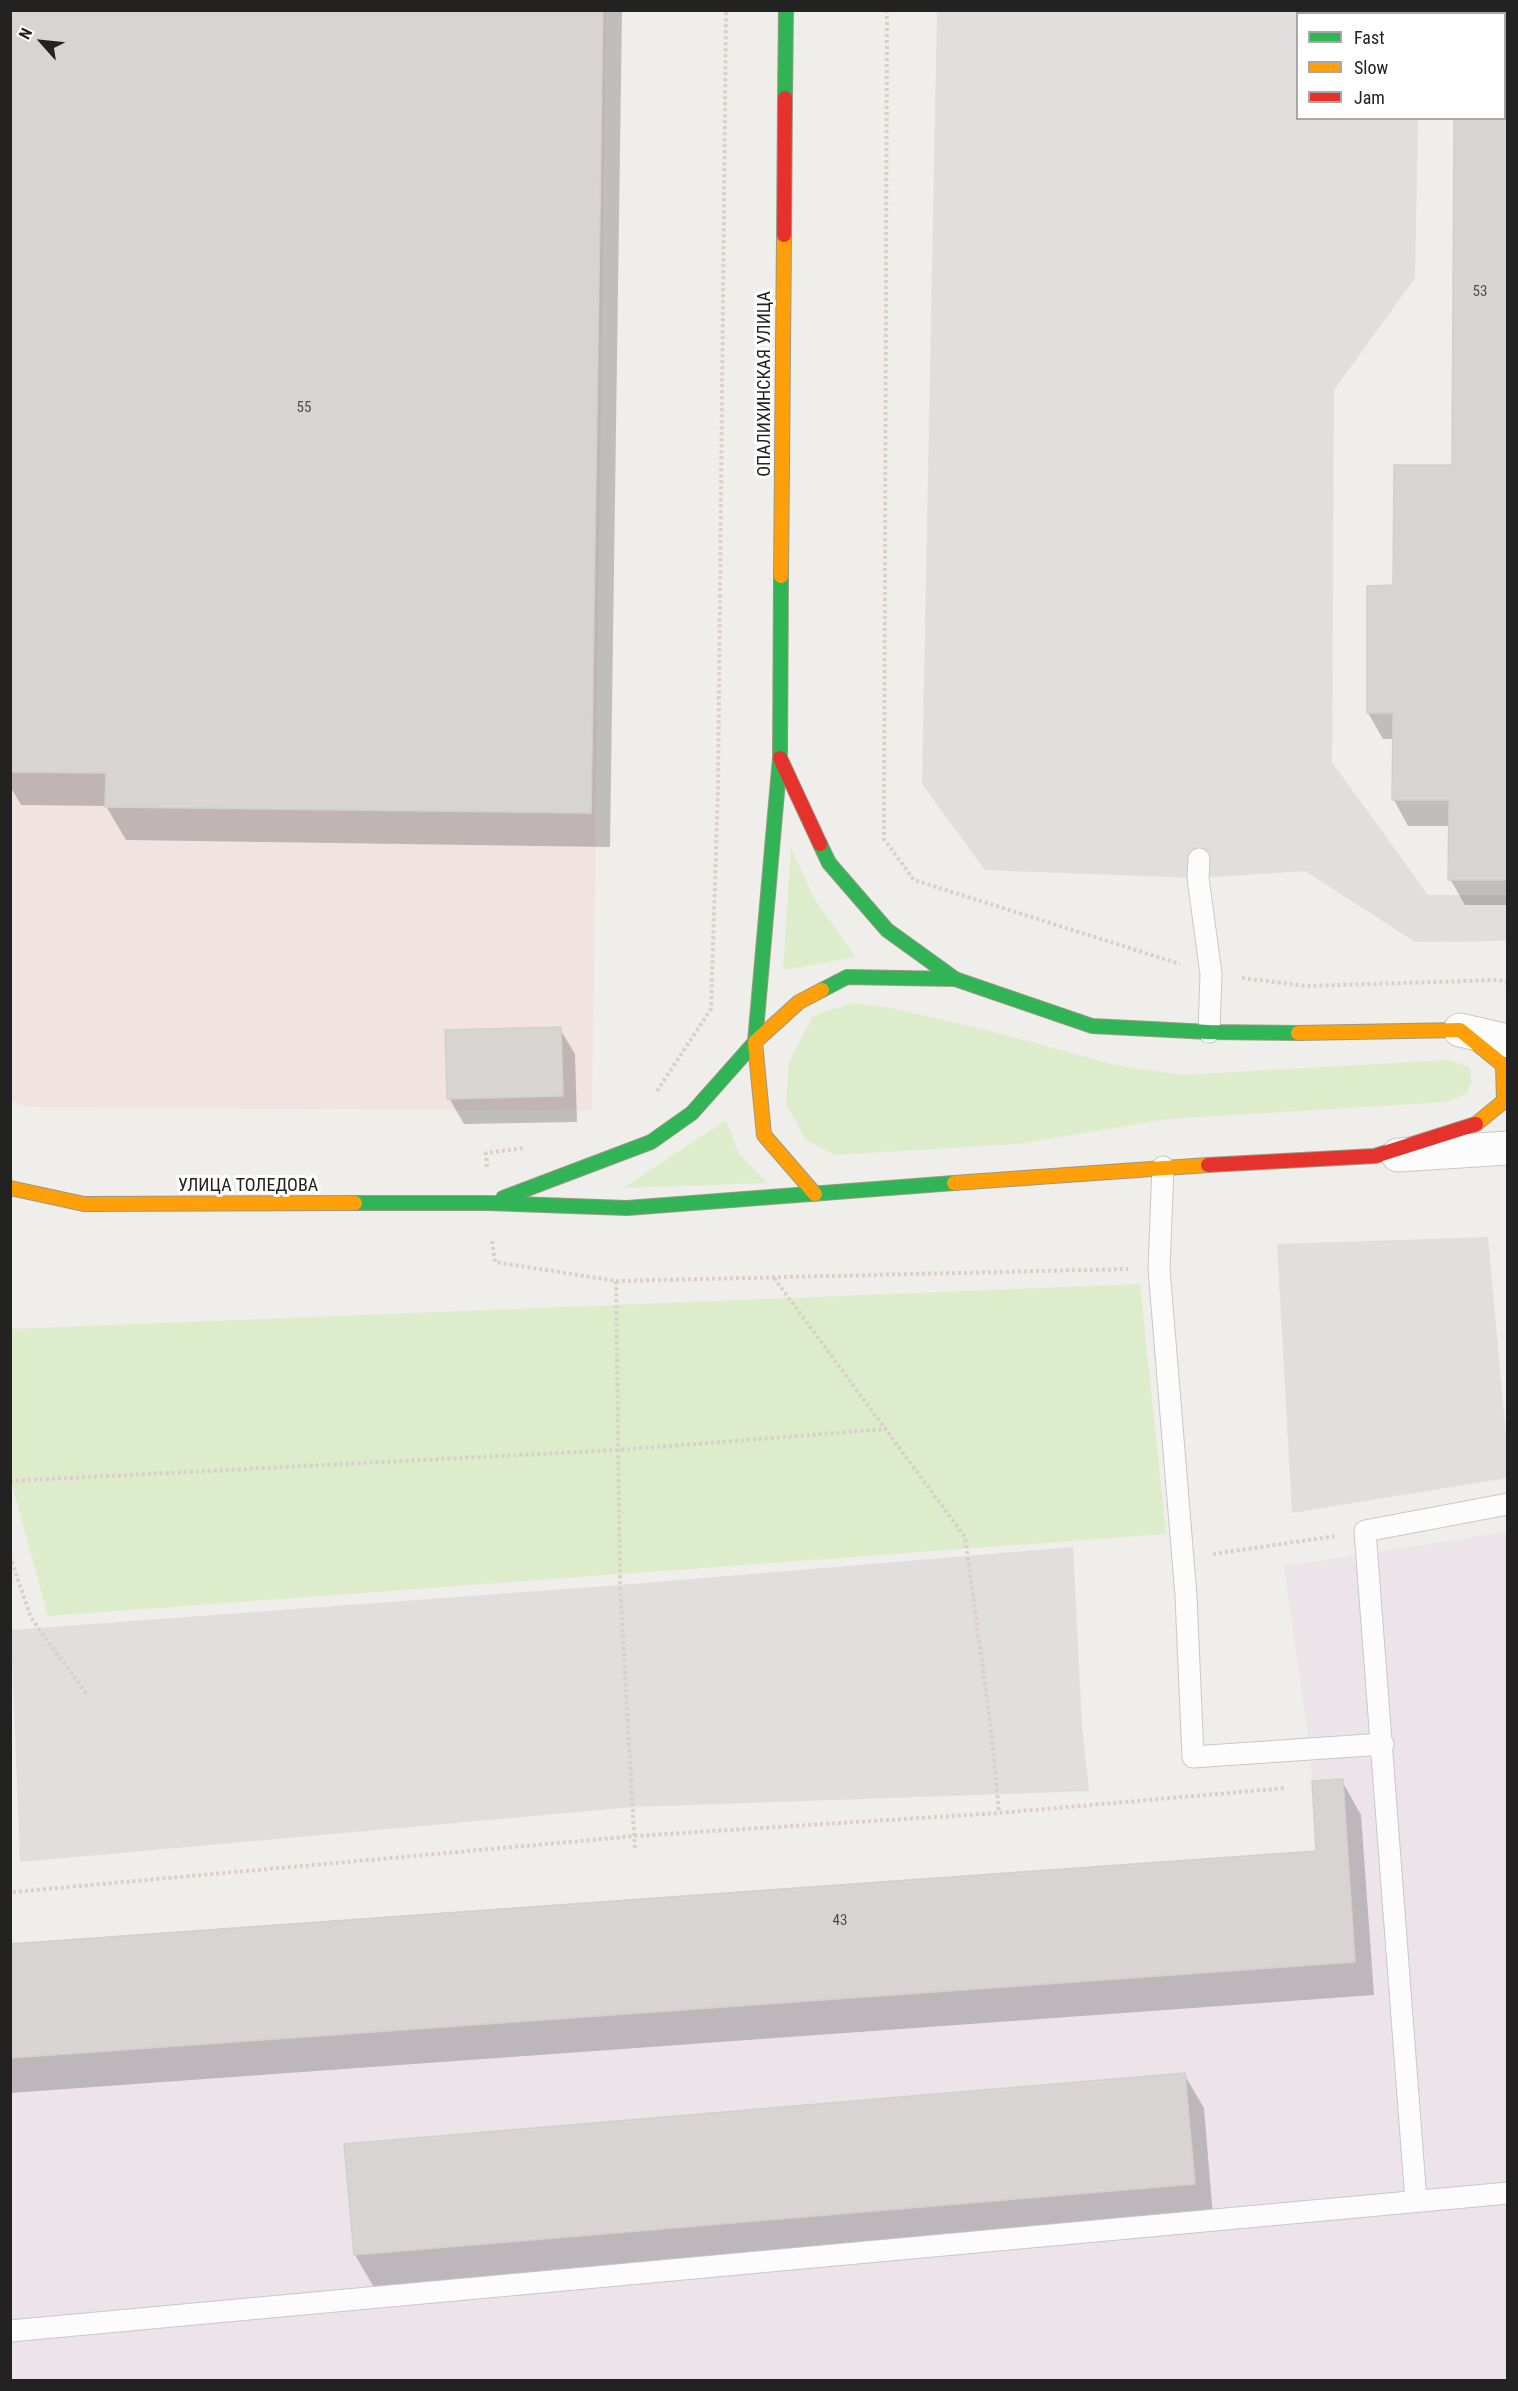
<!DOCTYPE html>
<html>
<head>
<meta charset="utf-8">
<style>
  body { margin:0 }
  #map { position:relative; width:1518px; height:2391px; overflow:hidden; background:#f0eeeb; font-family:"Roboto Condensed",sans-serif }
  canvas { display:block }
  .frame { position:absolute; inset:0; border:12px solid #222; pointer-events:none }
  .legend { position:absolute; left:1296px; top:12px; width:210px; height:108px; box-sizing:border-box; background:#fff; border:2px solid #a7a7a7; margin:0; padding:8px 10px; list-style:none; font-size:18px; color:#222 }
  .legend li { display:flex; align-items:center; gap:12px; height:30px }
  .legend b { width:30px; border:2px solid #a7a7a7 }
  .north { position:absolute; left:12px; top:12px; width:60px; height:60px; -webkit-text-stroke:4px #fff; paint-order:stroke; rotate:297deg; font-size:16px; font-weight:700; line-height:24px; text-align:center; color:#222 }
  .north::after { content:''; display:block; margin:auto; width:21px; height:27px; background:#222; clip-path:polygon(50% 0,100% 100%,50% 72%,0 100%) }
</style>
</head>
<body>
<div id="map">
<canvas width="1518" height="2391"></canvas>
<div class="frame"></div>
<ul class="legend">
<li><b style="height:8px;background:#30b455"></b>Fast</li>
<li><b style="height:8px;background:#ff9f0a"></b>Slow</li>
<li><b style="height:8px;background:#e5322d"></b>Jam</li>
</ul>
<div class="north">N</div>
</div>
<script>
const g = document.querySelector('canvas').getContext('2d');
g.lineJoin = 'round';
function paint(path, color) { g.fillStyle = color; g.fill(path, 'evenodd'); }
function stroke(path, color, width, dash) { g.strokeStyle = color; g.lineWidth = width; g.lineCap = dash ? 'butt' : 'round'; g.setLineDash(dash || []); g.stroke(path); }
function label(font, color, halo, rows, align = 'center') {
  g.font = font + ' "Roboto Condensed",sans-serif'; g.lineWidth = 6; g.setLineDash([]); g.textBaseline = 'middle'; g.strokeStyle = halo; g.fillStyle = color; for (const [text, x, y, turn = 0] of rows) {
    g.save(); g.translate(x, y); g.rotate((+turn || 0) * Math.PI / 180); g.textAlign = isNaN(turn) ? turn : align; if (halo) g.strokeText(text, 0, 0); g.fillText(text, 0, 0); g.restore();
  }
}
paint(new Path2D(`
  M10,11H606L592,1111L26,1107L11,1100Z`), '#f1e3e1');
paint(new Path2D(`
  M1507,1532V2380H11V1944L1316,1851L1310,1749L1284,1566Z`), '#ede4e9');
paint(new Path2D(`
  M791,848L815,900L856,957L783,970Z
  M852,1003L892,1008L986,1030L1116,1065L1181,1075L1447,1060L1469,1067L1472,1082L1466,1094L1446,1102L1167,1119L1017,1144L834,1155L805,1139L786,1103L789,1062L813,1016Z
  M726,1120L739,1154L768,1183L623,1188Z
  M1140,1284L1166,1534L48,1616L11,1481V1329Z`), '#ddeccb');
paint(new Path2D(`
  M937,11H1421V14H1298V118L1418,119L1415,278L1334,390L1332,762L1428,895H1507V941L1415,942L1305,871L1198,878L985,870L922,784Z
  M1488,1237L1507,1446V1478L1292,1513L1277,1244Z
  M1073,1547L1082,1726L1089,1791L634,1807L20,1862L11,1630L620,1585Z`), '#e0dfde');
paint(new Path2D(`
  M10,10H622L610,847L126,840L106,806L21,805L10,786Z
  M1508,10V905H1465L1450,879V826H1408L1394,800V739H1383L1368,713L1395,587L1453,467L1504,118V14Z
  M560,1029L575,1054L577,1122L464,1124L449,1098Z
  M1342,1781L1361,1815L1374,1995L10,2093V1945L1318,1852Z
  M1184,2074L1204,2108L1213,2217L375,2289L355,2255L346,2146Z`), '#0003');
const building = new Path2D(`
  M10,10H603L591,813L105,807L106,773L10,772Z
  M1455,10H1508V880H1448L1449,800H1392L1393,713H1367V586L1393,585L1394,465H1452L1454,118H1504V14H1455Z
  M561,1027L563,1096L447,1099L445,1030Z
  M1343,1779L1355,1962L10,2058V1944L1316,1851L1312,1781Z
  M1185,2073L1195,2184L354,2255L344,2144Z`);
paint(building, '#d7d4d2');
stroke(building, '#d3d0cc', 1.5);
const lane = new Path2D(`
  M1199,859L1198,878L1211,974L1209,1032
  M1163,1167L1159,1269L1186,1596L1193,1757L1383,1744
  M1416,2201L1365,1531L1508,1504
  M10,2331L1508,2193`);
const street = new Path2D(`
  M1460,1030L1508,1041
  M1398,1155L1508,1148`);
const fast = new Path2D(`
  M785,98L786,10
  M820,844L829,863L887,930L955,979L1092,1026L1209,1032L1298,1033
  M822,990L847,977L955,979
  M503,1198L651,1142L692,1113L755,1042L780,758L781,576
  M355,1203H488L627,1208L954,1183`);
const slow = new Path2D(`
  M781,576L784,235
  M1298,1033L1460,1030L1503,1065L1504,1101L1476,1124
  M954,1183L1208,1165
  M10,1188L84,1204L355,1203
  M815,1194L764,1135L755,1042L799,1002L822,990`);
const jam = new Path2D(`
  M784,235L785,98
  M780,758L820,844
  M1208,1165L1375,1156L1476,1124`);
stroke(lane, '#c9c8c7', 23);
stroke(street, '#c9c8c7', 35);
stroke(fast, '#999a82', 16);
stroke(slow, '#999a82', 16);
stroke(jam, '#999a82', 16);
stroke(new Path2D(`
  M887,10L884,839L914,880L1180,964
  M1242,978L1306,986L1499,980L1508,983
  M657,1091L711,1009L718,788L726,10
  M487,1167L486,1153L524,1148
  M492,1241L495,1262L616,1281L620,1585L635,1850
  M774,1278L965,1537L992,1736L999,1813
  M616,1281L1128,1269
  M10,1481L618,1450L886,1429
  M1213,1554L1336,1536
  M10,1556L31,1618L88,1696
  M13,1892L635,1836L999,1813L1286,1788`), '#dccecd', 4, [3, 3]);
stroke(lane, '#fdfcfc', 21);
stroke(street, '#fdfcfc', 33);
stroke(fast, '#30b455', 14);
stroke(slow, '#ff9f0a', 14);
stroke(jam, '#e5322d', 14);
label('15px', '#4f4e4e', null, [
  ["53",1480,292],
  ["55",304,408],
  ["43",840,1921]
]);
label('18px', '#222', '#fff', [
  ["ОПАЛИХИНСКАЯ УЛИЦА",765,384,-90],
  ["УЛИЦА ТОЛЕДОВА",248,1186]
]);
</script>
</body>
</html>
